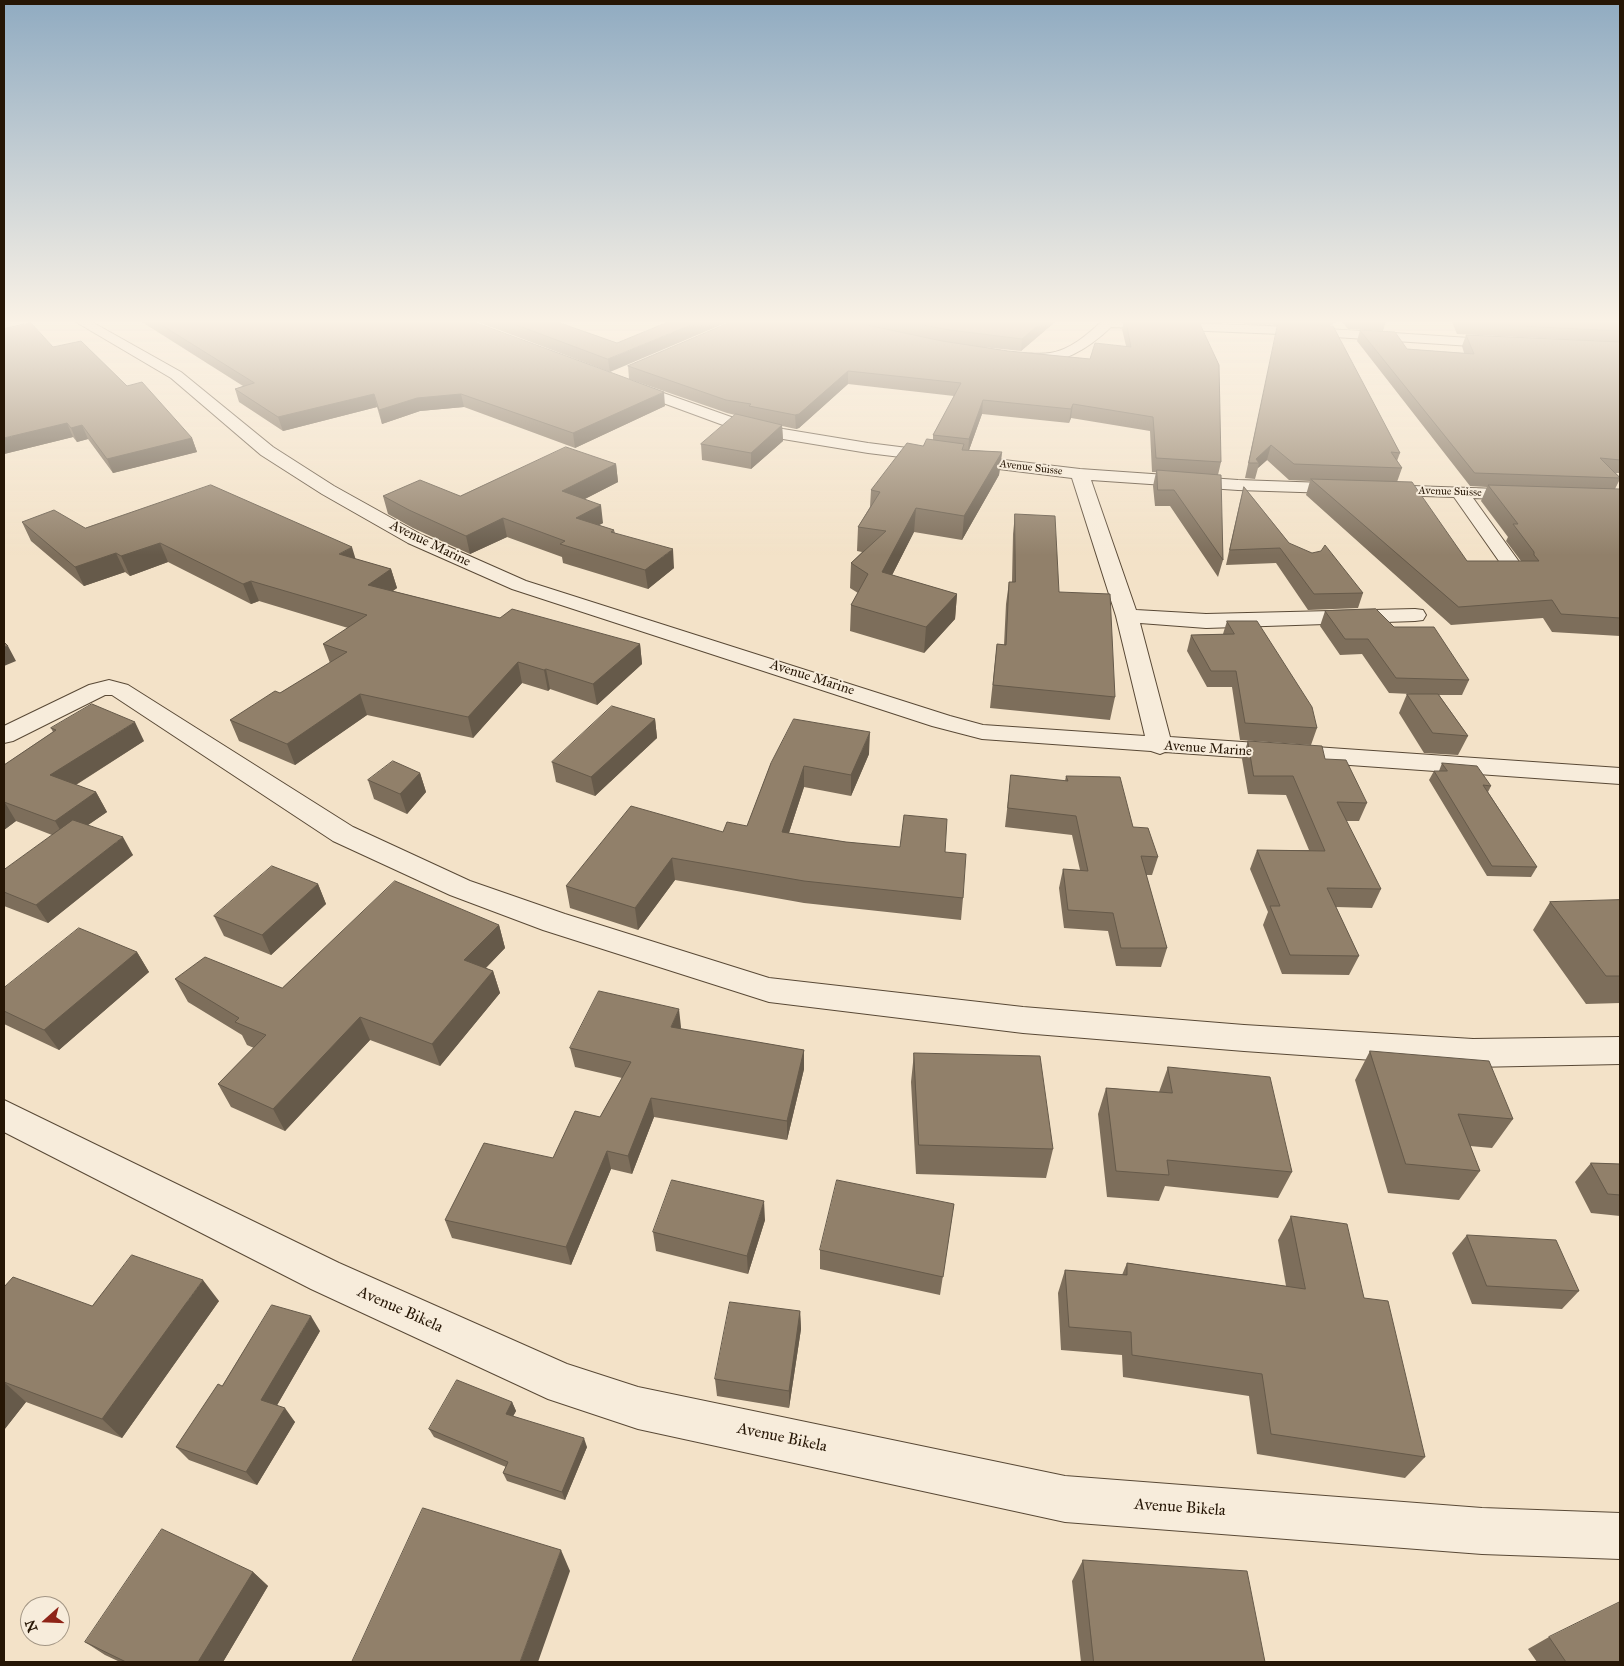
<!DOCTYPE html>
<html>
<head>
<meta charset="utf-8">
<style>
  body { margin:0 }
  #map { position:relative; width:1624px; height:1666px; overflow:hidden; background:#f3e2c8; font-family:"IM FELL Great Primer",serif }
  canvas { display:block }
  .frame { position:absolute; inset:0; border:5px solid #261605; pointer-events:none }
  .north { position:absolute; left:20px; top:1596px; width:50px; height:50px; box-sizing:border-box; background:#f7ecdb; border:1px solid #a39685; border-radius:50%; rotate:250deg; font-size:14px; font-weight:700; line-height:20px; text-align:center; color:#261605 }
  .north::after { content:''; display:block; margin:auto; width:18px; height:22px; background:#8f2418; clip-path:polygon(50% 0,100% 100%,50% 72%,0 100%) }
</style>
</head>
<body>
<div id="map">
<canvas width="1624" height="1666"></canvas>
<div class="frame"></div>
<div class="north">N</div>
</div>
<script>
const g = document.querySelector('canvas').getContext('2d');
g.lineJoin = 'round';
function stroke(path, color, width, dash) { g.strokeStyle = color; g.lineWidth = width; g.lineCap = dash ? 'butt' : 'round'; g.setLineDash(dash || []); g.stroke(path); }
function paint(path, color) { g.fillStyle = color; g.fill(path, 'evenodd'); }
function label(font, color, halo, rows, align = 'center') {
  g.font = font + ' "IM FELL Great Primer",serif'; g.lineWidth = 4; g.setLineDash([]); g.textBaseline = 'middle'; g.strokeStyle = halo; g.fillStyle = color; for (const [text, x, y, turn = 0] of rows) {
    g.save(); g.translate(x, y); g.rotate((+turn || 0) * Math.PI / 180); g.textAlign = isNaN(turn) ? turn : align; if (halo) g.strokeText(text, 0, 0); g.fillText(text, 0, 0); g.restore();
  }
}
const street = new Path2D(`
  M76,322H92L181,372L273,447L334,486L422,535L526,581L950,716L983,725L1145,736L1116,616L1072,478L868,453L783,439L723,425L625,389L622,386L625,383H635L734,418L783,429L868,443L987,458L1080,469L1238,480L1528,490L1530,494L1528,498L1521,500L1473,498L1525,570L1522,574L1515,576L1508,574L1454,497L1238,490L1091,480L1136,610L1206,614L1415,609L1423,610L1426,615L1423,620L1415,621L1206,628L1140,623L1170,737L1620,768V784L1165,752L1160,754L1151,751L982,739L932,726L512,589L408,543L322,494L261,455L171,378Z
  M1101,322C1235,322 1368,331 1501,340L1506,341L1508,344L1506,347L1501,348L1305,335L1111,327C1086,351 1054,370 1018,361L1016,358L1018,355C1028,352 1039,355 1050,353C1070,350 1087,335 1101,322Z
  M109,680L128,685L353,827L470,881L565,914L769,978L1023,1007L1244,1025L1473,1039L1620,1037V1064L1473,1067L1244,1051L1023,1033L769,1002L543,930L450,895L333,841L112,695H105L13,741L4,743V726L89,685Z
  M4,1100L339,1263L567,1364L638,1387L1065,1476L1482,1508L1620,1513V1559L1482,1554L1065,1522L638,1429L548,1399L311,1289L4,1132Z`);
stroke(street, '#594936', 2);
paint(street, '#f7ecdb');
paint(new Path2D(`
  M142,322H474L665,406L575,448L464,407L420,411L382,424L377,407L283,431L239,402L235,389L243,386Z
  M478,322H557L617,343L610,372Z
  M731,322H1055L1021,351L982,347L1008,351L1090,359L1126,346L1122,329L1124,322H1199L1221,462L1218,475L1223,560L1218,577L1170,506H1155L1153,486L1156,472H1152L1150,431L1071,418L1069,423L982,414L969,450L1002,452L999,475L962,540L914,532L892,575L957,594L955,619L924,653L850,631L851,605L858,593L850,588L851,563L862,552L857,551L858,527L870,507L871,490L923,446L933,440V435L954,396L848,384L799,428L796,429L782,426L783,441L751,469L702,460L701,444L735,415L727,413L629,379L628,366Z
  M1199,322H1336L1329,326L1400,453L1397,461L1402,468L1397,482L1467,561H1521L1506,541L1508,537L1481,501L1487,487L1470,486L1357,341L1360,330L1407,349L1464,353L1462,346L1466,335L1620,342L1457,334L1452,322H1620V473H1616L1620,477V479L1615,489H1620V636L1552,632L1543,618L1451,625L1306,495L1310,481L1289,480L1267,460L1258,468L1255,479L1245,478L1278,325Z
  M1342,322H1386L1383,331L1348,329Z
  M53,347L127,386L192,438L197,452L113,473L88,439L77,442L73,437L4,454Z
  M616,464L618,482L585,499L603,523L599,525L614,530L615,533L674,568L648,589L563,563L562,557L507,537L470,554L413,528L388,514L383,496H460Z
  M1244,487L1289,543L1363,593L1358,608L1308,610L1276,563L1226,565L1240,502Z
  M1015,514L1059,592L1115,697L1110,720L990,708L997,644L1004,645L1006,604L1009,582H1012L1013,534Z
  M22,522L356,559L391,569L397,588L393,591L500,618L640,644L642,664L597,705L550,689L548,691L522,683L473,738L367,715L295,765L239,741L230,720L280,693L330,663L323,644L348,628L259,601L251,604L168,562L130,576L125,572L84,586L31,541Z
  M1325,611L1394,627L1469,680L1462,695H1439L1468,736L1458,755L1424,753L1399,713L1407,694H1411L1389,693L1362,654L1340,655L1320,626Z
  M1227,621L1317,728L1311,745L1240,740L1232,687H1207L1187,651L1191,635L1223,634Z
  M655,719L657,738L595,796L556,782L552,762Z
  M51,728L144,741L76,785L96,792L107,812L88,825L133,855L48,923L4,906V870L52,835L16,821L4,830V765L53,732Z
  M1248,741L1325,759L1367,803L1359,821H1346L1381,889L1372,908L1336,907L1359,956L1349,975L1282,974L1263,925L1268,912L1250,869L1257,850H1309L1286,795L1248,794L1242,759Z
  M869,754L851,796L804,787L789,833L846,842L945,852L963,898L961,920L804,903L675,880L638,930L570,908L566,886L723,832L747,826L771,763Z
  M1442,763L1491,786L1488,792L1537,867L1531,877L1487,876L1429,780L1434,771H1439Z
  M420,773L426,792L407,814L374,799L368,780Z
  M1011,775L1065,781L1066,776L1133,827L1158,857L1152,875H1146L1167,948L1161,967L1116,966L1108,931L1064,928L1059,888L1063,869L1080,870L1072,835L1005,827Z
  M318,884L326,904L271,955L224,936L214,916Z
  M1620,900V1003L1586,1004L1533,930L1550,902Z
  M499,925L505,948L486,968L493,971L500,993L440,1066L370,1040L285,1131L231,1107L218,1084L254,1048L247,1045L242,1035L188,1002L175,979L282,988Z
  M137,952L149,972L59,1050L4,1024V988Z
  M681,1027V1029L804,1050V1069L787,1140L654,1117L632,1174L611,1169L571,1265L452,1238L445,1220L553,1158L600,1117L622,1078L575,1067L570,1048Z
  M1370,1051L1513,1119L1492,1148L1470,1146L1480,1171L1459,1200L1388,1193L1355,1080Z
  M914,1053L1053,1149L1046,1178L916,1174L911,1082Z
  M1168,1067L1292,1172L1278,1198L1165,1186L1159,1201L1107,1197L1098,1114L1106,1088L1159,1092Z
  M1591,1163L1620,1164V1216L1591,1213L1575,1182Z
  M954,1204L940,1295L820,1269V1250Z
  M1291,1216L1364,1298L1425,1457L1405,1478L1257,1454L1249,1396L1123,1377L1122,1355L1061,1350L1058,1293L1065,1270L1122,1275L1127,1263L1286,1286L1278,1240Z
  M765,1220L748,1274L656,1251L653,1232Z
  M1467,1235L1579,1291L1562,1309L1472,1304L1452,1253Z
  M4,1287L92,1306L219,1301L122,1438L26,1402L4,1430Z
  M800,1311L801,1329L789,1408L717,1396L715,1379Z
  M320,1331L277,1405L295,1422L257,1485L189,1460L176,1447L222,1386Z
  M512,1402L516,1411L513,1416L587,1447L565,1500L507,1481L503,1473L506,1467L434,1437L429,1429Z
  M1083,1560L1265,1662H1081L1072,1581Z
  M253,1572L268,1586L223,1662H120L105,1655L85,1642Z
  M1549,1637L1620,1662H1537L1528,1649Z`), '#7d6e5b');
paint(new Path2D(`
  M698,322H728L610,372L608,359Z
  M1042,322H1055L1021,351L1022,339Z
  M1328,322H1336L1326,328Z
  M848,371V384L799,428L796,429L795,415Z
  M664,392L665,406L575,448L573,433Z
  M374,394L377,407L283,431L278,417Z
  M461,394L464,407L420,411L382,424L379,410L417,398Z
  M983,400L982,414L968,453L969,439Z
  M1073,404L1071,418L1069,423L1071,409Z
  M67,423L73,437L4,454V438Z
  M82,425L88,439L77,442L71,428Z
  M782,425L783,441L751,469V453Z
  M192,438L197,452L113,473L107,459Z
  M1271,445L1267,460L1258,468L1259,463L1256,459Z
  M1002,452L999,475L962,540L964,516Z
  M616,464L618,482L565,509L562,491Z
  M601,505L603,523L579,536L576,518Z
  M916,508L914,532L881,597L882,572Z
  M503,518L507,537L470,554L466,536Z
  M160,543L168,562L130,576L121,556Z
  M352,547L358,567L339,554Z
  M673,549L674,568L648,589L645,570Z
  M116,553L125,572L84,586L75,567Z
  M391,569L397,588L373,604L368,585Z
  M251,581L259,601L251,604L243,584Z
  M957,594L955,619L924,653L926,627Z
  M640,644L642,664L597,705L593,684Z
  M8,646L16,661L4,666V647Z
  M518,662L522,683L473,738L468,717Z
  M546,669L550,689L548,691L544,670Z
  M360,694L367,715L295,765L287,744Z
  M655,719L657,738L595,796L591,777Z
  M135,722L144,741L61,794L50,775Z
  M870,732L869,754L851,796V775Z
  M804,766V787L782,854V832Z
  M420,773L426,792L407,814L400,794Z
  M96,792L107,812L66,840L55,821Z
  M4,801L16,821L4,830Z
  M123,837L133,855L48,923L36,905Z
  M672,858L675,880L638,930L635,908Z
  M318,884L326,904L271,955L262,935Z
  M499,925L505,948L471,983L464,960Z
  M137,952L149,972L59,1050L44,1030Z
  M493,971L500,993L440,1066L432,1044Z
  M679,1009L681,1027L673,1046L671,1027Z
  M360,1017L370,1040L285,1131L273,1109Z
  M804,1050V1069L787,1140V1121Z
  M651,1098L654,1117L632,1174L628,1156Z
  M607,1151L611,1169L571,1265L566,1247Z
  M764,1201L765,1220L748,1274L747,1256Z
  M203,1280L219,1301L122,1438L102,1419Z
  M800,1311L801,1329L789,1408V1391Z
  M311,1316L320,1331L272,1414L261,1400Z
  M4,1382L26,1402L4,1430Z
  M512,1402L516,1411L510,1422L506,1414Z
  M285,1408L295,1422L257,1485L246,1472Z
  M584,1438L587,1447L565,1500L562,1492Z
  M561,1550L570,1571L538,1662H520Z
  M253,1572L268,1586L223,1662H198Z`), '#665a4a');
const building = new Path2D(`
  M157,322H474L664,392L573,433L461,394L417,398L379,410L374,394L278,417L235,389L254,383Z
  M509,322H557L617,343L668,322H698L608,359Z
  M731,322H853L942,341L1008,351L1090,359L1095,343L1131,347L1126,322H1199L1219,365L1221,462L1156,458L1153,417L1073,404L1071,409L983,400L969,439L933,435L961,383L848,371L799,414L795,415L749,406L751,404L726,400L628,366Z
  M907,322H1042L1022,339L950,330Z
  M1460,322H1620V331L1461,323Z
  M31,323L53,347L81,341L127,386L142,382L192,438L107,459L82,425L71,428L67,423L4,438V329Z
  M1278,324L1333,326L1400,453L1391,452L1402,468L1294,464L1271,445L1256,459L1259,463H1249Z
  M1360,330L1395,332L1407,349L1474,354L1466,335L1620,342V460L1600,458L1620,478L1475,473Z
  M736,414L782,425L751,453L701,444Z
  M927,439L964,444L962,450L1002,452L964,516L916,508L882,572L957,594L926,627L851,605L868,574L851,563L886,531L858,527L880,492L871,490L907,443L923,446Z
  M566,447L616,464L562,491L601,505L576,518L614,530L611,532L673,549L645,570L560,544L565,541L503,518L466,536L409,510L383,496L420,480L460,496Z
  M1157,470L1221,475L1223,560L1174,490H1158Z
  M1311,479L1412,482L1467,561H1539L1534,555V552L1513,524H1518L1488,485L1620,489V618L1561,614L1552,600L1459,607Z
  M211,485L352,547L339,554L391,569L368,585L500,618L512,609L640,644L593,684L546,669L544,670L518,662L468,717L360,694L287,744L230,720L275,691L280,693L347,652L323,644L367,615L251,581L243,584L160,543L121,556L116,553L75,567L22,522L54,510L85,528Z
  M1244,487L1289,543L1312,553L1321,551L1325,545L1363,593L1314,594L1280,548L1230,550Z
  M1015,514L1055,516L1059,592L1110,594L1115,697L993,685L997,644L1006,645L1009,582H1015Z
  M1376,609L1394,627H1434L1469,680L1396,678L1368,639H1345L1325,611Z
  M1227,621H1257L1312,707L1317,728L1245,723L1236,671H1211L1191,635L1234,634Z
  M4,642L8,646L4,647Z
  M1407,694H1438L1468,736L1433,733Z
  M92,704L135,722L50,775L96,792L55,821L4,802V765L56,730L51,728Z
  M612,706L655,719L591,777L552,762Z
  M794,719L870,732L851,775L804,766L782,832L846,842L900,847L904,815L947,819L945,852L966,854L963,898L804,881L672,858L635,908L566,886L631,806L723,832L727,822L747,826L771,763Z
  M1248,741L1322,746L1325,759L1346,760L1367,803L1337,802L1381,889L1327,888L1359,956L1290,955L1270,906H1280L1257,850L1325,851L1293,776H1254Z
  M393,761L420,773L400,794L368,780Z
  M1442,763L1477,766L1491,786L1483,785L1537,867L1492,866L1434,771H1447Z
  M1011,775L1068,781L1066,776L1120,777L1133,827L1148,828L1158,857L1141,856L1167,948H1121L1113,913L1068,910L1063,869L1088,871L1076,816L1008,808Z
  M73,820L123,837L36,905L4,892V870Z
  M272,866L318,884L262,935L214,916Z
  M395,881L499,925L464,960L493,971L432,1044L360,1017L273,1109L218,1084L266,1035L235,1022L239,1018L175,979L205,957L282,988Z
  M1620,900V976H1606L1550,902Z
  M79,928L137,952L44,1030L4,1011V988Z
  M599,991L679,1009L671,1027L804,1050L787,1121L651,1098L628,1156L607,1151L566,1247L445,1220L484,1143L553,1158L575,1111L600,1117L631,1062L570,1048Z
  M1370,1051L1489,1061L1513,1119L1458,1114L1480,1171L1406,1164Z
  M914,1053L1040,1056L1053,1149L919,1145Z
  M1168,1067L1270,1077L1292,1172L1167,1160L1169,1175L1116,1171L1106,1088L1172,1093Z
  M1591,1163L1620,1164V1195L1608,1194Z
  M672,1180L764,1201L747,1256L653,1232Z
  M837,1180L954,1204L943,1277L820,1250Z
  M1291,1216L1347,1224L1364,1298L1388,1301L1425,1457L1271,1434L1262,1374L1132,1355L1131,1332L1069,1327L1065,1270L1127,1275V1263L1305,1289Z
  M1467,1235L1556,1240L1579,1291L1487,1286Z
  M132,1255L203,1280L102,1419L4,1382V1287L13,1277L92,1306Z
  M730,1302L800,1311L789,1391L715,1379Z
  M272,1305L311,1316L261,1400L285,1408L246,1472L176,1447L218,1384L222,1386Z
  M457,1380L512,1402L506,1414L584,1438L562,1492L503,1473L508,1462L429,1429Z
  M423,1508L561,1550L520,1662H352Z
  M162,1529L253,1572L198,1662H126L85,1642Z
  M1083,1560L1247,1571L1265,1662H1094Z
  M1620,1602V1662H1566L1549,1637Z`);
paint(building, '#91806a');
stroke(building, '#665a4a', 1);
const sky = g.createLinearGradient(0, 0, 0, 555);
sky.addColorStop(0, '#90abc1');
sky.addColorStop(0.58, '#faf2e6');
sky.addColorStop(1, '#faf2e600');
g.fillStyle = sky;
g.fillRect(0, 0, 1624, 555);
label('11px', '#261605', '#f7ecdb', [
  ["Avenue Suisse",1031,468,7],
  ["Avenue Suisse",1450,492,2]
]);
label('14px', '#261605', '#f7ecdb', [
  ["Avenue Marine",430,544,26],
  ["Avenue Marine",812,678,18],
  ["Avenue Marine",1208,749,4]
]);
label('16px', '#261605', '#f7ecdb', [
  ["Avenue Bikela",400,1310,24],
  ["Avenue Bikela",782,1438,12],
  ["Avenue Bikela",1180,1508,4]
]);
</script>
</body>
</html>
